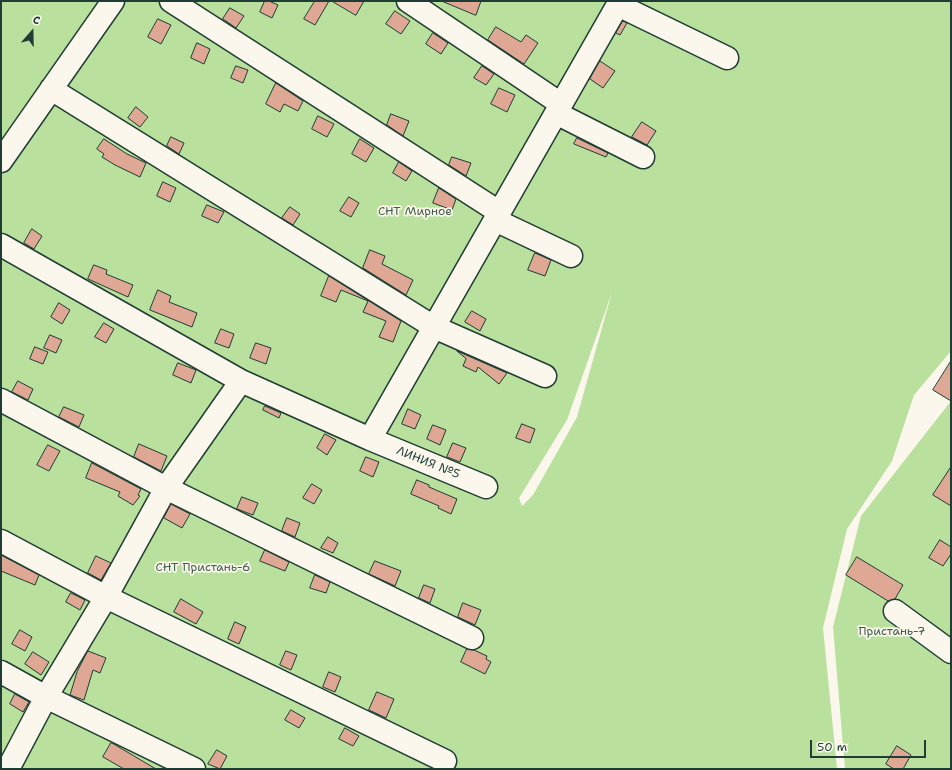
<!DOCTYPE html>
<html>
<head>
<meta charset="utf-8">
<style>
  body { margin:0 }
  #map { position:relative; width:952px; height:770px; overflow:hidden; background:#fbf7ec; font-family:"Shantell Sans",sans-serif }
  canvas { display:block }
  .frame { position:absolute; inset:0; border:2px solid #1f3d34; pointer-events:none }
  .north { position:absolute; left:12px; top:12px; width:40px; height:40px; -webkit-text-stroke:3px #fbf7ec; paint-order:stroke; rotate:20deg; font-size:11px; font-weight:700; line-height:16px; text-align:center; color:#1f3d34 }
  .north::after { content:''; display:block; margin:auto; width:14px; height:18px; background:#1f3d34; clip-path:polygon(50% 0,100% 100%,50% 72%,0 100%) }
  .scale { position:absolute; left:810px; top:740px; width:116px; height:18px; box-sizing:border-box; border:2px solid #1f3d34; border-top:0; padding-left:5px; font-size:12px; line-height:14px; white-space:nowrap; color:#1f3d34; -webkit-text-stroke:3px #fbf7ec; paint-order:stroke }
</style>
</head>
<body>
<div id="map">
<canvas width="952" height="770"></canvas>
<div class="frame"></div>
<div class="north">С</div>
<div class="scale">50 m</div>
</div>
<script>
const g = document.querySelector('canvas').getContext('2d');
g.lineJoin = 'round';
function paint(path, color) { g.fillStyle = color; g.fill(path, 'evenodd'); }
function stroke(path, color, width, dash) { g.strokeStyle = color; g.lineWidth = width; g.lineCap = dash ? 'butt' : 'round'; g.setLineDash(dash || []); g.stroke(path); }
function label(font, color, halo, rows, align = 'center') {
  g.font = font + ' "Shantell Sans",sans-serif'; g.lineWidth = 3.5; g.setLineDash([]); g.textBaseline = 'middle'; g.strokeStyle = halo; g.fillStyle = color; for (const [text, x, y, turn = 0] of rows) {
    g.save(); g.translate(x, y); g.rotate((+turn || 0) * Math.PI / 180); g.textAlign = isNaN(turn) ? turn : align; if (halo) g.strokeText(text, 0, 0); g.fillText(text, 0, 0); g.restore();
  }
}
paint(new Path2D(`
  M1,1H951V351L914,395L892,461L847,529L823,628L837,769H1ZM612,292L577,417L533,495L522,506L519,498L567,420Z
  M951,401V769H845L833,627L861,516Z`), '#b9e19d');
const building = new Path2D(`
  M265,1H269L278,5L272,18L260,12Z
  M315,1H329L315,25L304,19Z
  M332,1H364L356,15Z
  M442,1H481L476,15Z
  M230,8L244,16L236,28L223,19Z
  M395,11L410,21L401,34L386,24Z
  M158,19L171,25L161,44L148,37Z
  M623,21L627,23L620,35L616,33Z
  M496,27L521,42L526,35L538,43L524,64L488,40Z
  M433,33L448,43L441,54L426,44Z
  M197,43L210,49L204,64L191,58Z
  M600,61L615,71L603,88L590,79Z
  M236,66L248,70L243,83L231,78Z
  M482,66L494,74L486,85L474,78Z
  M276,83L303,101L298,111L284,104L280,112L266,104Z
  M499,88L515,95L507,112L491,104Z
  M136,107L148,117L140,127L128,118Z
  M391,114L409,121L403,136L387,125Z
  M318,116L334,124L327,137L312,129Z
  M642,122L656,131L647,145L632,137Z
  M171,137L184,143L179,154L167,146Z
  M577,138L608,153L606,157L574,144Z
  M104,139L127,154L146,163L140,177L115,165L102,157L104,154L97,149Z
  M360,139L374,148L366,162L352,154Z
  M452,157L471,163L466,176L449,165Z
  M399,162L412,171L406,181L393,173Z
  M163,182L176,188L170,202L157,196Z
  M439,188L456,199L452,210L433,203Z
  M349,197L359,203L351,217L340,211Z
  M207,205L224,212L218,223L202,216Z
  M290,207L300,214L293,225L282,218Z
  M32,229L42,236L34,249L24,243Z
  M370,250L385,256L382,264L413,280L406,295L363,268Z
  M535,253L551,260L545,276L528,270Z
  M94,265L107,270L106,274L133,285L128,297L88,279Z
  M329,276L401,321L393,342L379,337L386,321L363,312L368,301L341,290L336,302L321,296Z
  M158,290L171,296L169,302L197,313L192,327L150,310Z
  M59,303L70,310L62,324L51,317Z
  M472,311L486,319L480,331L465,322Z
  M104,323L114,329L106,343L95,337Z
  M221,329L234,334L229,348L215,343Z
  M50,335L62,340L56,353L44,348Z
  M256,343L271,348L266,364L250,358Z
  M35,347L48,352L43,364L30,359Z
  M457,351L507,373L499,384L478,367L476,372L463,366L466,359Z
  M951,361V401L933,390Z
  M178,363L196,370L191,383L173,375Z
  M18,381L33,389L28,400L12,392Z
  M265,406L281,413L279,418L263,410Z
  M64,407L84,415L79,427L59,417Z
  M408,409L421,415L415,429L402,424Z
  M522,424L535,429L530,443L516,438Z
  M433,425L446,430L440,445L427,439Z
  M325,434L336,440L327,455L317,448Z
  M453,443L466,448L460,462L447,457Z
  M139,444L167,456L161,471L134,457Z
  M48,445L60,451L49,471L37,465Z
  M366,457L379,462L373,477L360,471Z
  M92,463L141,489L138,495L140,496L133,505L118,496L120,492L86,478Z
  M951,467V506L933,495Z
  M417,480L429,485V487L457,499L451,514L438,508L439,506L411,494Z
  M312,484L322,490L314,504L303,498Z
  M242,497L258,503L253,515L237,509Z
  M171,504L190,514L182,528L164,518Z
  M287,518L300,523L295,537L282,531Z
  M328,537L338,543L333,553L321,548Z
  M940,540L951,547V554L943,566L929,558Z
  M265,550L289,562L285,571L260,561Z
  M1,555L39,575L35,585L1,571Z
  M96,556L111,563L101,580L88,573Z
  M857,557L903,585L895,599L888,601L846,575Z
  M375,561L401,571L395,586L369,574Z
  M315,575L330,582L326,593L310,588Z
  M424,585L435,589L430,603L419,598Z
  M71,593L85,600L80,610L66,602Z
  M181,599L203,612L196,624L174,612Z
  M463,603L481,610L475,625L458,617Z
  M235,622L246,627L239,644L228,639Z
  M20,630L32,637L25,651L12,644Z
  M467,649L474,650L487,656L486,659L491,662L485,674L461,662Z
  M88,651L106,658L100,673L93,670L84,700L70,695L77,672Z
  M286,651L297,655L291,670L280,665Z
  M33,652L49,662L41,675L25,664Z
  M329,672L341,677L335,692L323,687Z
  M377,692L394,699L386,718L369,710Z
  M15,694L29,702L23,712L10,704Z
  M291,710L305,718L299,728L285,720Z
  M345,728L359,736L353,746L339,739Z
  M111,743H112L156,769H124L103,757Z
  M897,746L911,755L903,769H894L886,764Z
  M217,750L227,756L220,769L208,764Z`);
paint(building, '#dea895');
stroke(building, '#1f3d34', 1);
const minor = new Path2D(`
  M171,1L499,212
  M408,1L561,104
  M618,5L727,58
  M51,89L434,327L545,376
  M556,113L643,157
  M1,161L113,1
  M495,220L571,256
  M1,245L241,381
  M1,400L166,488L472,638
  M370,439L486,487
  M1,541L106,597L445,761
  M895,611L951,652
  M1,672L46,697L194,769
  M8,769L46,697L106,597L166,488L241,381L370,439L620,1`);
stroke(minor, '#1f3d34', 25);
stroke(minor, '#fbf7ec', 22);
label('12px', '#3e5e49', '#fbf7ec', [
  ["СНТ Мирное",415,212],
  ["СНТ Пристань-6",203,568],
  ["Пристань-7",892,632]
]);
label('12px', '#1f3d34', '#fbf7ec', [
  ["ЛИНИЯ №5",428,463,22]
]);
</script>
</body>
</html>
